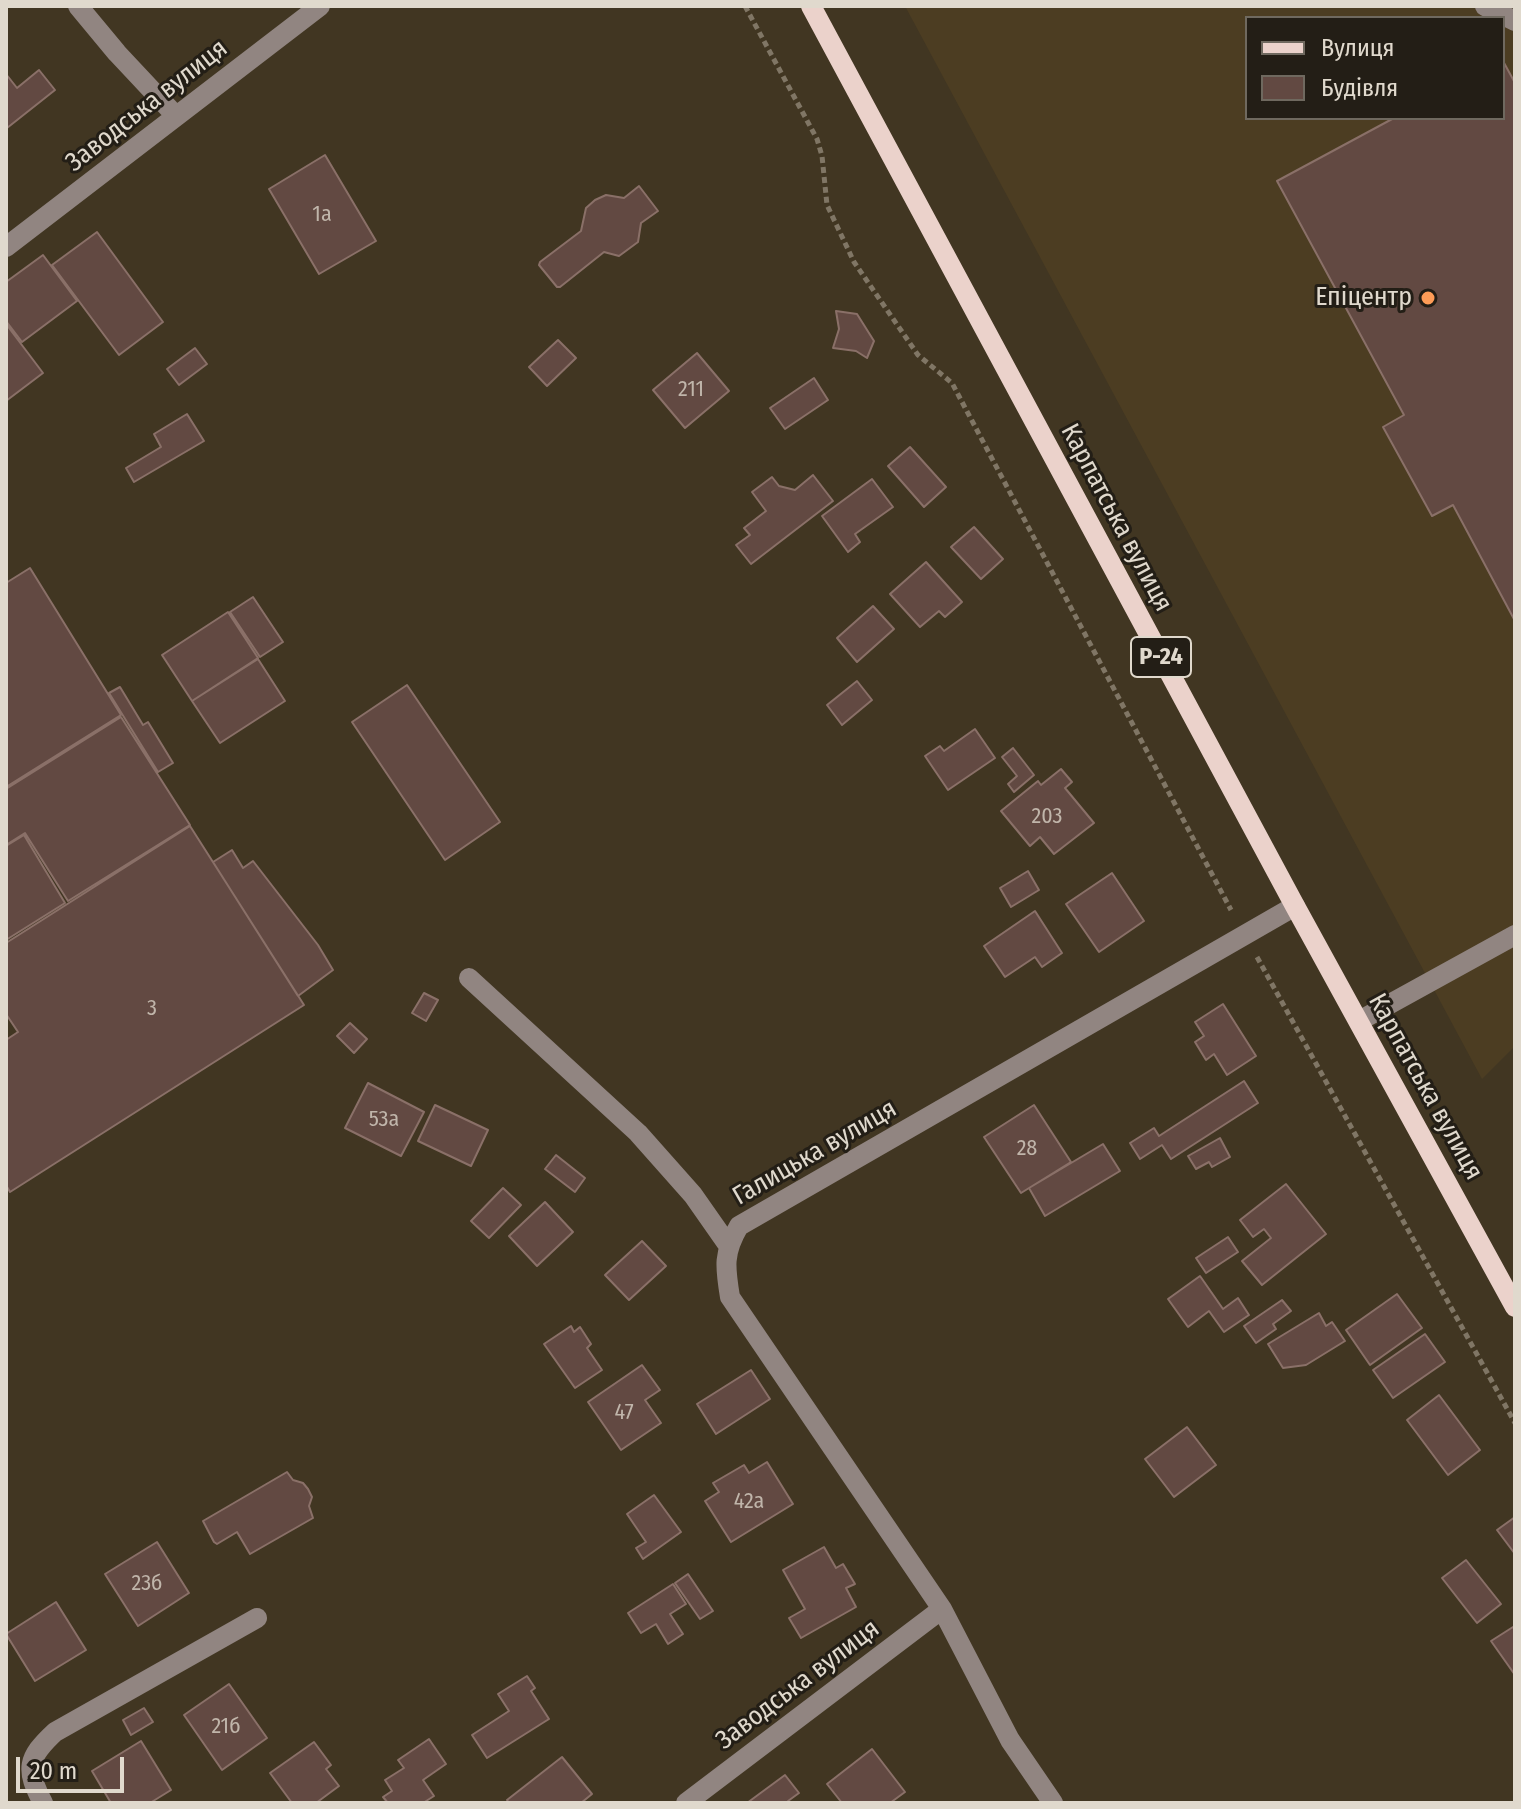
<!DOCTYPE html>
<html>
<head>
<meta charset="utf-8">
<style>
  body { margin:0 }
  #map { position:relative; width:1521px; height:1809px; overflow:hidden; background:#413622; font-family:"Fira Sans Condensed",sans-serif }
  canvas { display:block }
  .frame { position:absolute; inset:0; border:8px solid #e0d9cd; pointer-events:none }
  .legend { position:absolute; left:1245px; top:16px; width:260px; height:104px; box-sizing:border-box; background:#231e16; border:2px solid #6f695f; margin:0; padding:10px 14px; list-style:none; font-size:24px; color:#e0d9cd }
  .legend li { display:flex; align-items:center; gap:16px; height:40px }
  .legend b { width:40px; border:2px solid #6f695f }
  .scale { position:absolute; left:16px; top:1757px; width:108px; height:36px; box-sizing:border-box; border:4px solid #e0d9cd; border-top:0; padding-left:10px; font-size:24px; line-height:28px; white-space:nowrap; color:#e0d9cd; -webkit-text-stroke:6px #231e16; paint-order:stroke }
</style>
</head>
<body>
<div id="map">
<canvas width="1521" height="1809"></canvas>
<div class="frame"></div>
<ul class="legend">
<li><b style="height:10px;background:#ebd2cb"></b>Вулиця</li>
<li><b style="height:22px;background:#624942"></b>Будівля</li>
</ul>
<div class="scale">20 m</div>
</div>
<script>
const g = document.querySelector('canvas').getContext('2d');
g.lineJoin = 'round';
function paint(path, color) { g.fillStyle = color; g.fill(path, 'evenodd'); }
function stroke(path, color, width, dash) { g.strokeStyle = color; g.lineWidth = width; g.lineCap = dash ? 'butt' : 'round'; g.setLineDash(dash || []); g.stroke(path); }
function label(font, color, halo, rows, align = 'center') {
  g.font = font + ' "Fira Sans Condensed",sans-serif'; g.lineWidth = 6; g.setLineDash([]); g.textBaseline = 'middle'; g.strokeStyle = halo; g.fillStyle = color; for (const [text, x, y, turn = 0] of rows) {
    g.save(); g.translate(x, y); g.rotate((+turn || 0) * Math.PI / 180); g.textAlign = isNaN(turn) ? turn : align; if (halo) g.strokeText(text, 0, 0); g.fillText(text, 0, 0); g.restore();
  }
}
paint(new Path2D(`
  M905,6H1515V1046L1482,1079ZM1247,18H1503V118H1247Z`), '#4c3d22');
const building = new Path2D(`
  M1503,61L1515,83V621L1453,505L1432,516L1383,427L1404,415L1277,181L1394,118H1503Z
  M39,70L55,90L7,128L6,74L17,88Z
  M325,155L376,241L319,274L269,189Z
  M639,186L658,211L641,223L638,242L619,256L604,252L560,287H557L539,265L540,262L581,231L586,208L595,200L606,195L624,198Z
  M97,232L163,322L119,355L52,265Z
  M43,255L77,301L22,342L6,321V282Z
  M836,311L857,314L874,341L867,358L856,351L833,348L839,329Z
  M6,324L43,373L6,401Z
  M558,340L576,358L547,386L529,367Z
  M195,348L207,364L179,385L167,369Z
  M697,353L729,391L685,428L653,390Z
  M814,378L828,400L785,429L770,408Z
  M187,414L204,441L134,482L126,468L161,447L154,434Z
  M910,447L946,487L924,507L888,466Z
  M813,475L833,501L751,564L736,545L750,535L744,528L766,511L752,492L772,477L779,486L795,490Z
  M872,479L893,507L855,534L860,542L848,552L822,516Z
  M974,527L1003,559L981,579L951,547Z
  M926,562L962,602L945,617L939,611L920,627L890,594Z
  M30,568L121,715L6,787V583Z
  M253,597L283,642L260,657L230,612Z
  M873,606L894,629L857,662L837,638Z
  M228,612L258,658L192,701L162,655Z
  M258,659L285,701L220,743L192,701Z
  M857,681L872,700L842,725L827,705Z
  M407,685L500,822L445,860L352,722Z
  M120,687L143,725L148,722L173,763L158,772L109,693Z
  M121,717L190,825L68,901L25,833L6,845V789Z
  M975,729L995,758L948,790L925,756L940,746L944,751Z
  M1013,748L1034,775L1014,792L1008,784L1017,776L1002,757Z
  M1061,769L1072,782L1065,788L1094,823L1054,854L1040,837L1030,846L1001,811L1038,781L1041,785Z
  M190,826L304,1005L10,1192L6,1185V1040L18,1032L6,1014V943Z
  M24,835L65,903L6,940V846Z
  M232,850L243,868L253,861L318,945L333,970L298,996L213,862Z
  M1028,871L1039,890L1011,907L1000,888Z
  M1112,873L1144,921L1099,952L1066,904Z
  M1035,911L1062,953L1042,967L1035,957L1005,977L984,946Z
  M424,993L438,1000L426,1021L412,1013Z
  M1223,1004L1256,1056L1227,1075L1214,1054L1206,1060L1195,1042L1204,1036L1195,1022Z
  M350,1023L367,1039L354,1053L337,1036Z
  M1244,1081L1258,1103L1171,1159L1162,1145L1140,1159L1130,1143L1154,1128L1159,1136Z
  M368,1083L424,1112L401,1156L345,1128Z
  M435,1105L488,1130L471,1166L418,1141Z
  M1034,1105L1071,1162L1021,1193L984,1137Z
  M1220,1138L1230,1157L1212,1167L1209,1162L1196,1169L1188,1156Z
  M1103,1144L1120,1171L1045,1216L1029,1188Z
  M556,1155L585,1178L575,1192L545,1169Z
  M1286,1184L1326,1234L1262,1285L1242,1261L1271,1238L1264,1229L1253,1237L1240,1220Z
  M503,1188L521,1205L489,1238L471,1221Z
  M545,1202L573,1232L537,1266L509,1236Z
  M1228,1237L1238,1252L1206,1273L1196,1258Z
  M642,1241L666,1266L629,1300L605,1275Z
  M1200,1276L1223,1309L1238,1298L1249,1315L1224,1332L1209,1311L1188,1327L1168,1299Z
  M1397,1294L1422,1328L1370,1365L1346,1330Z
  M1282,1300L1291,1311L1273,1324L1276,1329L1256,1343L1244,1326Z
  M1319,1313L1326,1326L1332,1322L1345,1341L1306,1365L1283,1368L1268,1344Z
  M571,1326L574,1332L580,1327L591,1344L587,1348L602,1370L575,1388L544,1344Z
  M1425,1334L1445,1362L1393,1398L1373,1370Z
  M642,1365L660,1390L645,1400L661,1423L621,1450L588,1402Z
  M751,1370L770,1399L716,1434L697,1404Z
  M1439,1395L1480,1450L1448,1475L1407,1420Z
  M1187,1427L1216,1465L1174,1497L1145,1459Z
  M767,1462L793,1504L731,1542L705,1501L719,1492L713,1483L744,1465L749,1473Z
  M287,1472L293,1480L303,1483L308,1489L312,1497L309,1506L313,1518L250,1554L237,1532L217,1544L214,1542L203,1521Z
  M654,1495L681,1532L643,1559L636,1548L646,1542L627,1514Z
  M1515,1517V1554L1497,1530Z
  M157,1542L189,1593L138,1626L105,1574Z
  M824,1547L836,1568L843,1564L855,1584L846,1588L856,1607L801,1638L789,1618L805,1609L783,1570Z
  M1466,1560L1501,1604L1477,1623L1442,1578Z
  M688,1574L713,1611L700,1619L675,1583Z
  M673,1584L686,1604L670,1614L683,1634L668,1644L656,1624L641,1633L628,1613Z
  M56,1602L86,1650L35,1681L6,1634Z
  M1513,1627L1515,1630V1675L1491,1641Z
  M527,1676L535,1688L531,1691L549,1719L487,1758L472,1735L509,1711L498,1694Z
  M229,1684L267,1738L222,1770L184,1715Z
  M144,1708L153,1722L131,1735L123,1720Z
  M429,1739L446,1764L423,1780L434,1796L423,1803H388L383,1797L392,1791L385,1780L404,1768L398,1760Z
  M141,1741L171,1790L150,1803H111L92,1771Z
  M314,1742L331,1765L326,1769L339,1786L316,1803H292L270,1773Z
  M872,1749L905,1792L890,1803H842L827,1784Z
  M562,1757L592,1794L581,1803H509L507,1800Z
  M785,1775L799,1793L788,1801L790,1803H747Z`);
paint(building, '#624942');
stroke(building, '#8a7068', 2);
stroke(new Path2D(`
  M745,6L817,139L822,156L827,205L854,262L918,355L952,383L1231,910
  M1257,957L1515,1423`), '#807665', 5, [6, 4]);
stroke(new Path2D(`
  M78,6L117,53L176,116
  M1485,6L1515,21
  M6,247L320,6
  M469,978L638,1133L693,1195L728,1245
  M1359,1021L1515,935
  M43,1803C25,1769 27,1758 55,1732L257,1618
  M686,1803L942,1609
  M1053,1803L1010,1740L942,1609L730,1297C725,1267 723,1253 739,1226L1295,906`), '#918581', 20);
stroke(new Path2D(`
  M811,6L1295,906L1515,1307`), '#ebd2cb', 20);
for (const [x, y, r, color] of [
  [1428,298,8,"#fe9c57"]
]) { const dot = new Path2D(); dot.arc(x, y, r, 0, 2 * Math.PI); g.fillStyle = color; g.fill(dot); stroke(dot, '#231e16', 3); }
label('22px', '#c0b5aa', null, [
  ["1а",322,215],
  ["211",691,390],
  ["203",1047,817],
  ["3",152,1009],
  ["53а",384,1120],
  ["28",1027,1149],
  ["47",624,1413],
  ["42а",749,1502],
  ["23б",147,1584],
  ["21б",226,1727]
]);
for (const [x, y, w] of [
  [1161,657,60]
]) { const box = new Path2D(); box.roundRect(x - w / 2, y - 20, w, 40, 6); g.fillStyle = '#231e16'; g.fill(box); stroke(box, '#e0d9cd', 2); }
label('bold 24px', '#e0d9cd', null, [
  ["Р-24",1161,657]
]);
label('26px', '#e0d9cd', '#231e16', [
  ["Заводська вулиця",147,106,-38],
  ["Карпатська вулиця",1116,518,62],
  ["Карпатська вулиця",1425,1087,61],
  ["Галицька вулиця",815,1153,-30],
  ["Заводська вулиця",798,1685,-37]
]);
label('26px', '#e0d9cd', '#231e16', [
  ["Епіцентр",1412,298]
], 'right');
</script>
</body>
</html>
